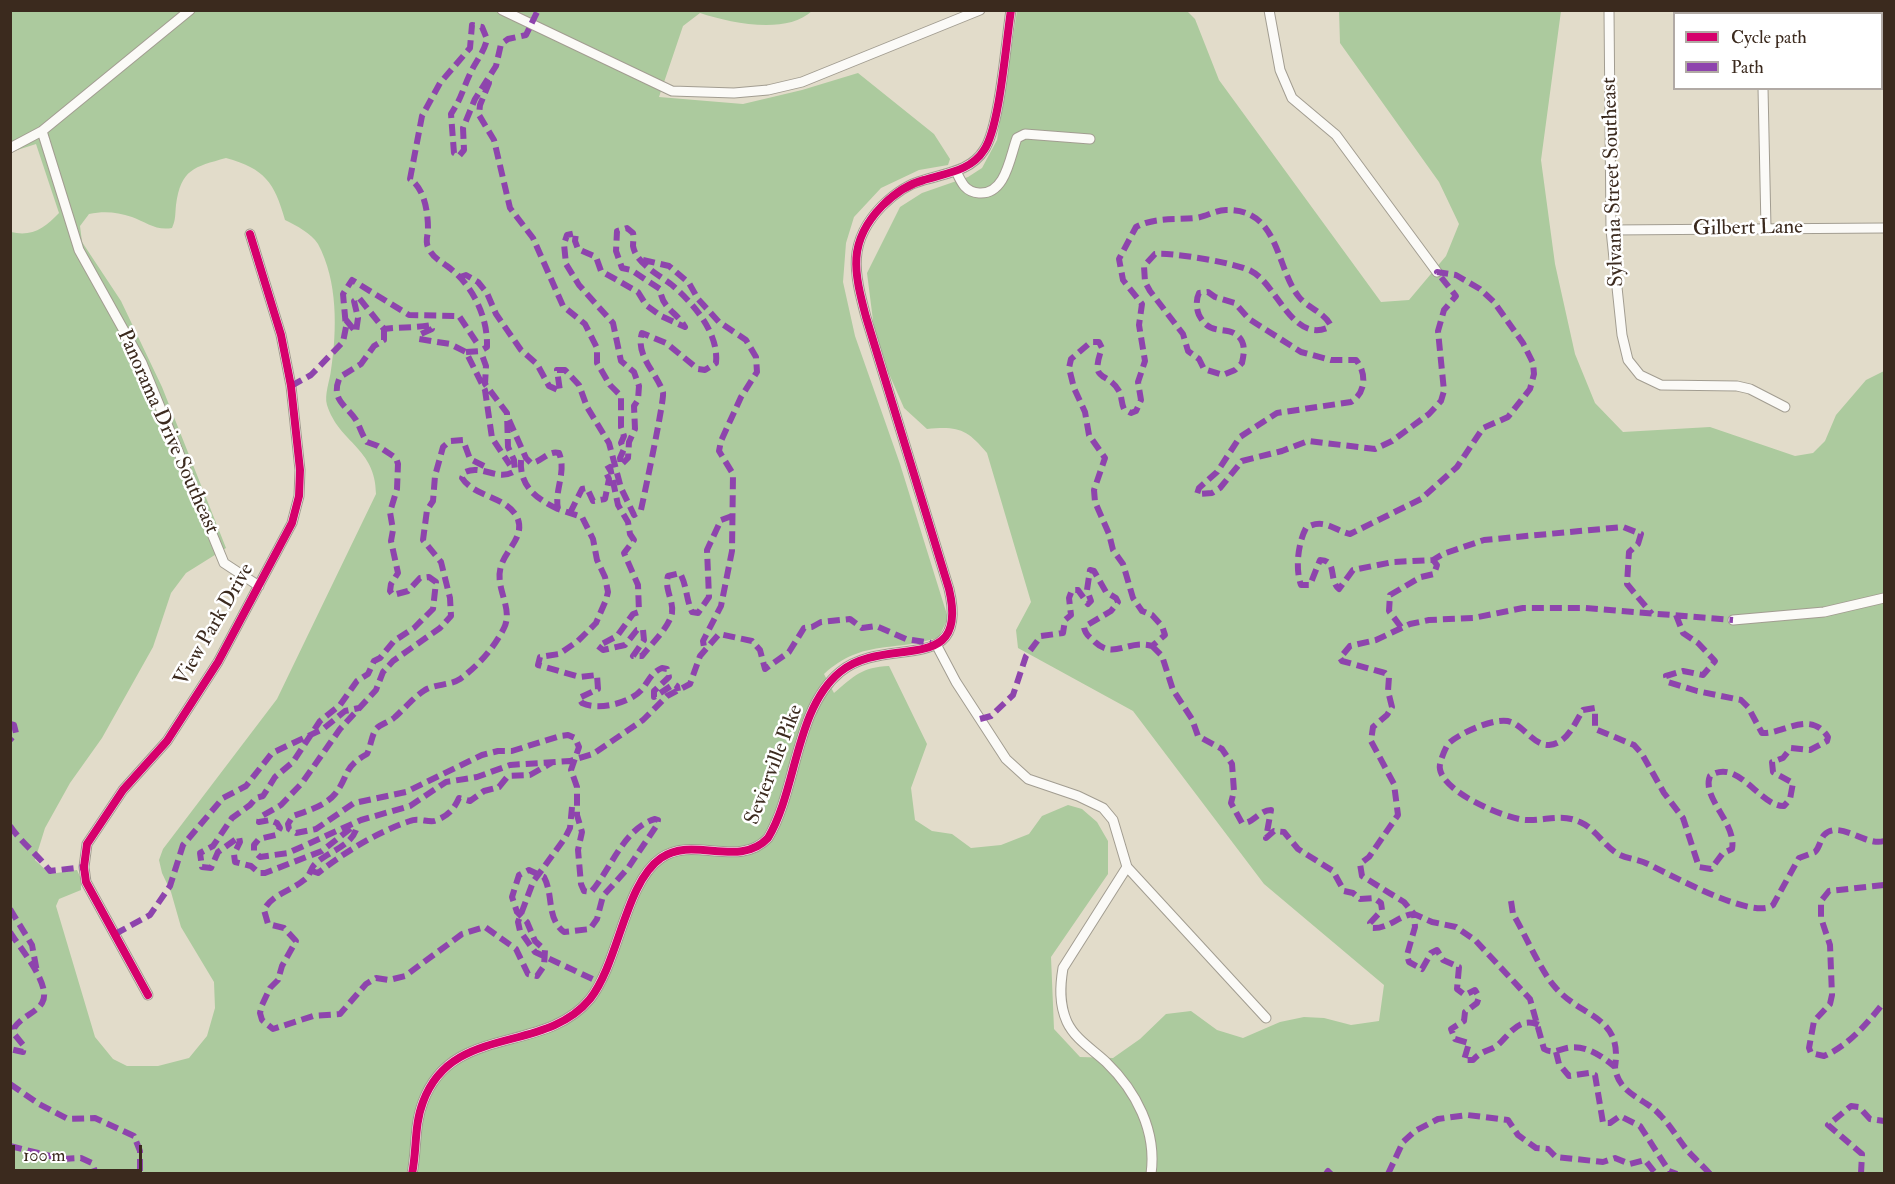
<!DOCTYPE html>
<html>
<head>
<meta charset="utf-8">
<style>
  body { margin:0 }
  #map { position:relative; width:1895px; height:1184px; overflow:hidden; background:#e2dcca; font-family:"IM FELL Double Pica",serif }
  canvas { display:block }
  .frame { position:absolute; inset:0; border:12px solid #3b2a1e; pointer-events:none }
  .legend { position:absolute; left:1673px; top:12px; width:210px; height:78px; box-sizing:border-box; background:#fff; border:2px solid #b1aaa5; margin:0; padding:8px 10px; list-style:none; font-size:18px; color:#3b2a1e }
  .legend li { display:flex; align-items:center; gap:12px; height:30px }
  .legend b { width:30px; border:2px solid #b1aaa5 }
  .scale { position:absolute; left:12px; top:1145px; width:130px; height:27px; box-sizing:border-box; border:3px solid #3b2a1e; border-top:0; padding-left:8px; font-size:18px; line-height:21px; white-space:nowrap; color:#3b2a1e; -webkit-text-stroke:4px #fff; paint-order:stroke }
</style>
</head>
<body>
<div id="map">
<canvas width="1895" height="1184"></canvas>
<div class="frame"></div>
<ul class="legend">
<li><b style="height:8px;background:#d6006c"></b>Cycle path</li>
<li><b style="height:8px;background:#8e44ad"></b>Path</li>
</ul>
<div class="scale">100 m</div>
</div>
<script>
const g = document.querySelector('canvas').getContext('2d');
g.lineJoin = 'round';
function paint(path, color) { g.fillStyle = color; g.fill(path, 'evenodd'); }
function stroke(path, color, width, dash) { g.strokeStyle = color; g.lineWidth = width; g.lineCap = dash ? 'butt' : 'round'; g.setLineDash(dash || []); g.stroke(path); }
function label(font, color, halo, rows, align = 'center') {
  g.font = font + ' "IM FELL Double Pica",serif'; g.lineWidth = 5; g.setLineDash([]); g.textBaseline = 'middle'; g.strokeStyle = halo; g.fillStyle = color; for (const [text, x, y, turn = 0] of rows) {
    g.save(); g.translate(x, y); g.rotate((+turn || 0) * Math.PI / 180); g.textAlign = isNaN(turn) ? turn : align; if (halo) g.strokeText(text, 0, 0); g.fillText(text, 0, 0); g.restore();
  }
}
paint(new Path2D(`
  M11,11H812C786,35 731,23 700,13L683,26L659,97L743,104L802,90L858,73L934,134L950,159L948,165L919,170L881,188L854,217L846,243L843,282L855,336L900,464L948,618L939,637C894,653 864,638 824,674L834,693C854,676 862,667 889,666L927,744L911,788L915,820L932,831L952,834L971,848L1001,845L1029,834L1042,816L1068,805L1082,809L1097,822L1108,841V874L1051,957L1054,1029L1080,1057L1113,1058L1140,1039L1166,1014L1191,1011L1217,1030L1243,1038L1280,1022L1304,1017L1324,1018L1351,1025L1379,1021L1384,985L1264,884L1133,711L1018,648L1016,630L1031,602L987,453C967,429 958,426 927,429L904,408L876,344L867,273L900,207L922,193L968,177L982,168L997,140L1017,11H1187L1195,19L1219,80L1381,302L1409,300L1446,256L1459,224L1439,182L1340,43L1339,11H1561L1541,160L1555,264L1575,354L1595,403L1623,432L1710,427L1795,456L1813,453L1825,441L1836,415L1866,380L1884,371V1173H11V232C32,237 45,228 59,213L36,144L11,152ZM226,158C265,169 274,182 285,220C297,226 311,233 318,244C338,281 337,330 331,370C330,380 324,395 327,405C339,443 376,448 376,494L277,699L163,849L159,860L162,873L171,892L181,927L214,982L215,1008L207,1036L189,1058L158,1066H127L113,1059L95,1037L56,906L59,899L81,890V879L77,870L50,874L35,860L45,828L70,783L102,738L153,647L171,593L186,573L226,548L162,387L121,301L82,242L80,226L89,214C104,211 117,212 132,217C146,222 156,231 172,228C176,219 175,214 176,205C181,169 194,167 226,158Z`), '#acca9e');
const minor = new Path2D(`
  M502,10L672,91L734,93L768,90L802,82L980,10
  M1269,10L1280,70L1292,98L1336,135L1437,272
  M1609,10L1611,230L1622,335L1628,360L1640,375L1661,385L1737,386L1750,389L1785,407
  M1762,10V14
  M1763,88L1766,228
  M42,131L79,250L142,363L224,563L259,586
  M10,148L42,131L190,10
  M956,171C961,182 965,192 979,193C1006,195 1010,156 1017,138L1025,134L1090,139
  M1611,230L1884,228
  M1733,620L1824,612L1884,598
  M937,646L956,682L1006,759L1028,779L1078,796L1103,808L1113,820L1127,867L1063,968C1060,986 1059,1004 1067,1022C1075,1039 1092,1049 1106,1062C1136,1091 1157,1131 1151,1174
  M1127,867L1266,1018
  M148,995L86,882L84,867L87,844L123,790L167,741L218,662L292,523L299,496L300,470L291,386L281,335L250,234
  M412,1174C417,1150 414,1125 423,1102C452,1023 544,1055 590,999C619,962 625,883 661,858C693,835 739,869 768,838C797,790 795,709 840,672C886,634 970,678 949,589L866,317C854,272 847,242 882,206C893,195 908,184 924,180C946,173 971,171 984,150C1000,127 1006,41 1011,10`);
stroke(minor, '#a29d91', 11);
stroke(minor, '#fbfaf7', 9);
stroke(new Path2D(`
  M643,260L669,266L689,283L698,299L719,322L746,340L756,357L757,372L741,397L721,441L719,451L733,474L732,551L721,606L703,641L704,647
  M460,277L466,275L478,282L487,293L496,314L521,350L537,364L549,386L560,391L557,370H565L579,385L587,407L609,443L621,488L634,515L641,510C644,496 665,398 663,392C656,372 635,355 642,333L666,343L698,369L705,370L716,363C719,333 694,304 672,285C661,276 636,264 633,246C633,242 634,237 633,233L627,228L617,231L616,251L622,268L631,270L660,289C662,309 677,312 685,327L661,316L646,305L638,292L601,271L596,257L578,249L575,241L576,233L567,235L564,244L566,264L579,285L613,323L621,361L634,372L639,386L638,400L634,406L635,429L629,442L628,458L621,465L620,458L624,449L621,443L624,436L621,427V396L610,385L597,363V348L585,324L563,306L533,238L510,208L494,140L479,115L480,105L489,83L488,77
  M346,320L356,332L358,318L354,301L359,298L384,329C399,327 415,328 431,325L432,329L421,334L419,339L450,344L466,352L485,390L492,438L510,465
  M384,329V340L374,346L361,364L340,377C330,399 345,404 356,420C360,427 362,435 367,442L378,446L396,458L398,464L397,489L390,512L393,530L391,541L398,573L391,584L390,591L393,595L408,591L420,578L429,577L436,582L433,609L414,628L394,641L380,658L374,661L368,674L357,681L340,705L320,721L293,762L275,777L263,796L256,798L250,805L232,818L213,846L200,853L202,867L211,868L218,852L239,837L240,842L234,854L235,862L251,866L259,873H265L322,851L351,828L356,830C350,847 325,853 314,865C310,870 310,876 304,880C291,891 272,894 264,910L268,924L284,928L296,941L282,966L278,980L270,988L262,1005L260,1013L262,1020L273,1029L313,1016L340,1014L366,984L376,978L389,980L405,976L462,934L485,927L516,949L528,974L537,976L544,966L545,950L535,941L527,922L517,912L512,897L519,875L529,870L544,877C554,896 546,918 564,932L590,929L597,919L603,896L628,868L657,825L658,820L655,819C624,828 611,869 591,892L584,891L581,884L578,850L582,832L577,815V787L571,770L579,747L575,738L568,735L560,736L512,751H498L482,755L406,792L354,803L316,829L296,833L289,829L288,824L293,816C307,811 325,806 335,794C350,775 342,768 367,754C371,746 371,737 376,729C380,724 390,722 395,717C405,708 414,697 425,690C436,684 451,685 460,679C478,666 494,648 504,628C514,608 494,588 501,566C506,549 526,536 517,517C506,496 474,497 462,478L465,472C482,464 498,482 515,471L514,460L508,447L507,413L485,384L486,366L482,355
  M466,352L480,351L487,347C488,316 472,284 447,266C439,260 433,258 428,247C425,241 428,235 428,229C428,211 424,188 410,179L422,116L440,83L470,48L472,25L482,27L487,39C484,53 475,62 470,74C462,91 462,97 451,114L454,153L459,156L464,150L463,128L475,99L496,66L501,44L508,39L526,35L538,10
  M291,386L311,375L343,342L346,327L343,294L352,280L409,315L459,316L479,346
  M509,420L526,458L531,463C542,462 548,450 559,453C567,472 554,490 558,509L582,517L593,539L597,560L605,577L608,592L606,600L596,623L578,641L559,654L540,657L538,665L580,677L597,675L598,689L579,698L582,703C599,711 632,703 643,688C649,680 652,672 662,668L667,669L669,677L654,691V697L674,684L677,686L678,691
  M521,460C519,487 538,500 560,510
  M484,466L470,459L463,440L450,441L443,447L435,476L433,501L427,510L423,540L441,562L450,598L451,616L440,628L393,661L383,672L376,690L340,729L302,783L281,805L260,817L259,822L270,820L277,823L280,828L276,835L259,839L254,845V851L260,857L288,853L361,820L410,806L446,782L477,777L510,765L570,761L593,754L643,720L667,696L690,684L700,656L719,634L752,641L760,650L765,669L789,652L804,628L812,627L821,622L850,619L862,628L876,626L906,639L931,643
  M570,513L582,489L587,488L593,501L605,499L609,479L605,470L610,467L618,505L628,522L630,534L634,540L624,553L638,585L639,612L633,614L617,636L598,646L603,650L625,645L637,630H643L644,640L633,656H642C651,644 669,628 672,613C674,601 664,589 668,576L680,573C687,586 686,599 692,612L698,613L709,597L707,550L721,520L732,516
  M1676,615L1683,633L1698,643L1715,661L1703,675L1683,671L1666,676L1668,682L1697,691L1741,700L1748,707L1762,733C1782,735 1810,709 1828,737L1827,741L1810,750L1791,748L1783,758L1772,762L1773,772L1793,783L1790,799L1784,806C1760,807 1738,757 1710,776C1701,798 1737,823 1732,849L1723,853L1711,869L1699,867L1683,818L1664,793L1642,754L1634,745L1595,729V708L1583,710C1574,724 1568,743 1549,745C1535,746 1524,727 1511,722C1497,716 1460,733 1449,743C1446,746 1441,759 1440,764C1435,790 1506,819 1526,820C1546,821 1561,813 1580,822C1596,829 1603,845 1618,854C1627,859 1638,859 1648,864C1669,874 1754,921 1773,905L1799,858L1815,852C1820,847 1820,840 1824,835C1839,819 1866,847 1884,841
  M1401,627L1389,611L1390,595L1421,577L1434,574L1437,565L1433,560
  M1152,646L1162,656L1173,690L1192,719L1198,736L1222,749L1232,764L1234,791L1231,803L1242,823C1253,824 1259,810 1271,810L1266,838L1274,831L1284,832L1298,849L1333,871L1344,891L1353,893L1360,899L1374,898L1381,903L1382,910L1370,923L1372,928C1389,929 1399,915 1414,914L1415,927L1407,955L1409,962L1422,969L1431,953L1437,950L1443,960L1459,967L1457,989L1465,995L1475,990L1479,997L1477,1003L1465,1012L1464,1021L1451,1029L1455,1039L1469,1043L1464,1060H1473C1482,1050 1490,1051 1498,1045C1510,1034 1519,1016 1539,1025
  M980,719L991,716L1013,695L1026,656L1041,636L1063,633L1065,620L1071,615L1069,598L1072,590H1078L1088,604L1091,601L1087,590L1090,570L1094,571L1106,592L1116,598L1118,602L1111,611L1084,627C1085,635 1089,636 1095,642C1114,660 1128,639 1152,646L1165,635L1162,626L1152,615L1142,611L1133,598L1123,564L1113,550L1109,534L1095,502L1094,490L1105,458L1089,435L1085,412L1074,388L1069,368L1071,359L1091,342H1099L1102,348C1089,384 1107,370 1119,391C1122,396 1121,403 1124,409L1131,413L1136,411L1141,400L1138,382L1145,361L1139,325L1142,304L1123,280L1119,259L1136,227C1156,217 1173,220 1195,218C1206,217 1215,210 1226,210C1280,209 1275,267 1299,297C1307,307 1323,312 1330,324L1327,328C1292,342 1276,283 1251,271C1236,263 1171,252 1155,254L1144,266L1145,282L1150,291L1183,334L1188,351L1199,359L1204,369L1223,375L1235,370L1242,363C1244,354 1246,343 1238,336C1226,325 1210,337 1199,315C1196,308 1196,299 1199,293L1208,292L1215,297L1235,303L1249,319L1301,352L1331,360H1356C1367,373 1366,393 1351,402L1277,413L1240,437L1217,472L1199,488L1197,494L1212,493L1220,488L1242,461L1282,451L1308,441L1375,449L1392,441L1429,414L1441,401L1444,391L1438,331L1444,310L1456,296L1437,272L1456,275L1480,289L1494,302L1523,343L1533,363L1534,374L1530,389L1508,417L1483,428L1457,467L1421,499L1350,534C1335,531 1324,517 1306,528C1298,543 1295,569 1301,585H1310L1320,560C1338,560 1328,580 1339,589L1353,570L1393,562L1433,560L1443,554L1484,540L1623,527L1641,534L1638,544L1629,552L1627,584L1652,614
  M10,724L14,725L16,733L10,740
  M572,807L570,828L565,838L533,882L518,922L520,931L535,952L601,983
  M10,826C21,842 37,854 50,871L84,867
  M312,871L318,873C345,852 377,832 410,821C419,817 430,824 437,820C449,815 454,809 459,798L470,801L484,791L499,787L508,776L530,775L553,762
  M1884,885L1829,891L1821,901V918L1830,945L1832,995L1830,1004L1814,1021L1809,1048L1811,1053L1824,1056C1848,1046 1868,1023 1884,1002
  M1511,901L1513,914C1525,934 1540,970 1555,987C1581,1018 1623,1015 1615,1067
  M10,909L32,945L37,972
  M10,932C19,947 53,986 42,1003C36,1013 22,1016 14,1028L15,1035L24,1046L23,1052L10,1049
  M115,934L150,915L170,886L183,845L223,798L246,786L272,753L323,729L345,711L359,708
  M1556,1052L1559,1064L1569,1076L1589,1073L1595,1075L1603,1123H1610L1620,1116L1640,1126L1669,1171L1677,1174
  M10,1084L39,1104L68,1119L95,1118L134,1136L140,1151V1174
  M10,1146L62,1159L81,1158L92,1163L96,1174
  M1326,1174L1328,1171L1331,1174
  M1388,1174L1403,1142L1415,1131L1438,1119L1467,1115L1508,1120L1518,1135L1536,1148L1548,1149L1556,1157L1603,1162L1615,1158L1630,1164L1645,1160L1656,1174
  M1710,1174C1702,1165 1694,1158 1687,1150C1678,1139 1671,1126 1661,1116C1646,1098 1618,1095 1615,1067C1602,1056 1585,1044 1567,1048C1558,1050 1553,1054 1544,1049L1530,999L1475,940L1456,927L1432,922L1414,914L1404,902L1362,876L1360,864L1369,857L1398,815L1394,784L1371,741L1373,727L1387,715L1392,707L1388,691L1389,677L1385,673L1342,661L1340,658L1350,646L1376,640L1410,624L1429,620L1473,618L1523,608H1585L1733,620
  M1861,1174L1862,1154L1828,1125L1851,1106L1859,1107L1870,1119L1884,1121`), '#8e44ad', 6, [12, 6]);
stroke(new Path2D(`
  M148,995L86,882L84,867L87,844L123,790L167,741L218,662L292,523L299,496L300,470L291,386L281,335L250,234
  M412,1174C417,1150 414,1125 423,1102C452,1023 544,1055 590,999C619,962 625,883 661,858C693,835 739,869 768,838C797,790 795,709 840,672C886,634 970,678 949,589L866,317C854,272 847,242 882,206C893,195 908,184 924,180C946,173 971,171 984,150C1000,127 1006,41 1011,10`), '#d6006c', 8);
label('21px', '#3b2a1e', '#fff', [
  ["Sylvania Street Southeast",1614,182,-92],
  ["Gilbert Lane",1748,229,-1],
  ["Panorama Drive Southeast",167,432,66],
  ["View Park Drive",215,625,-60],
  ["Sevierville Pike",775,765,-69]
]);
</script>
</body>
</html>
